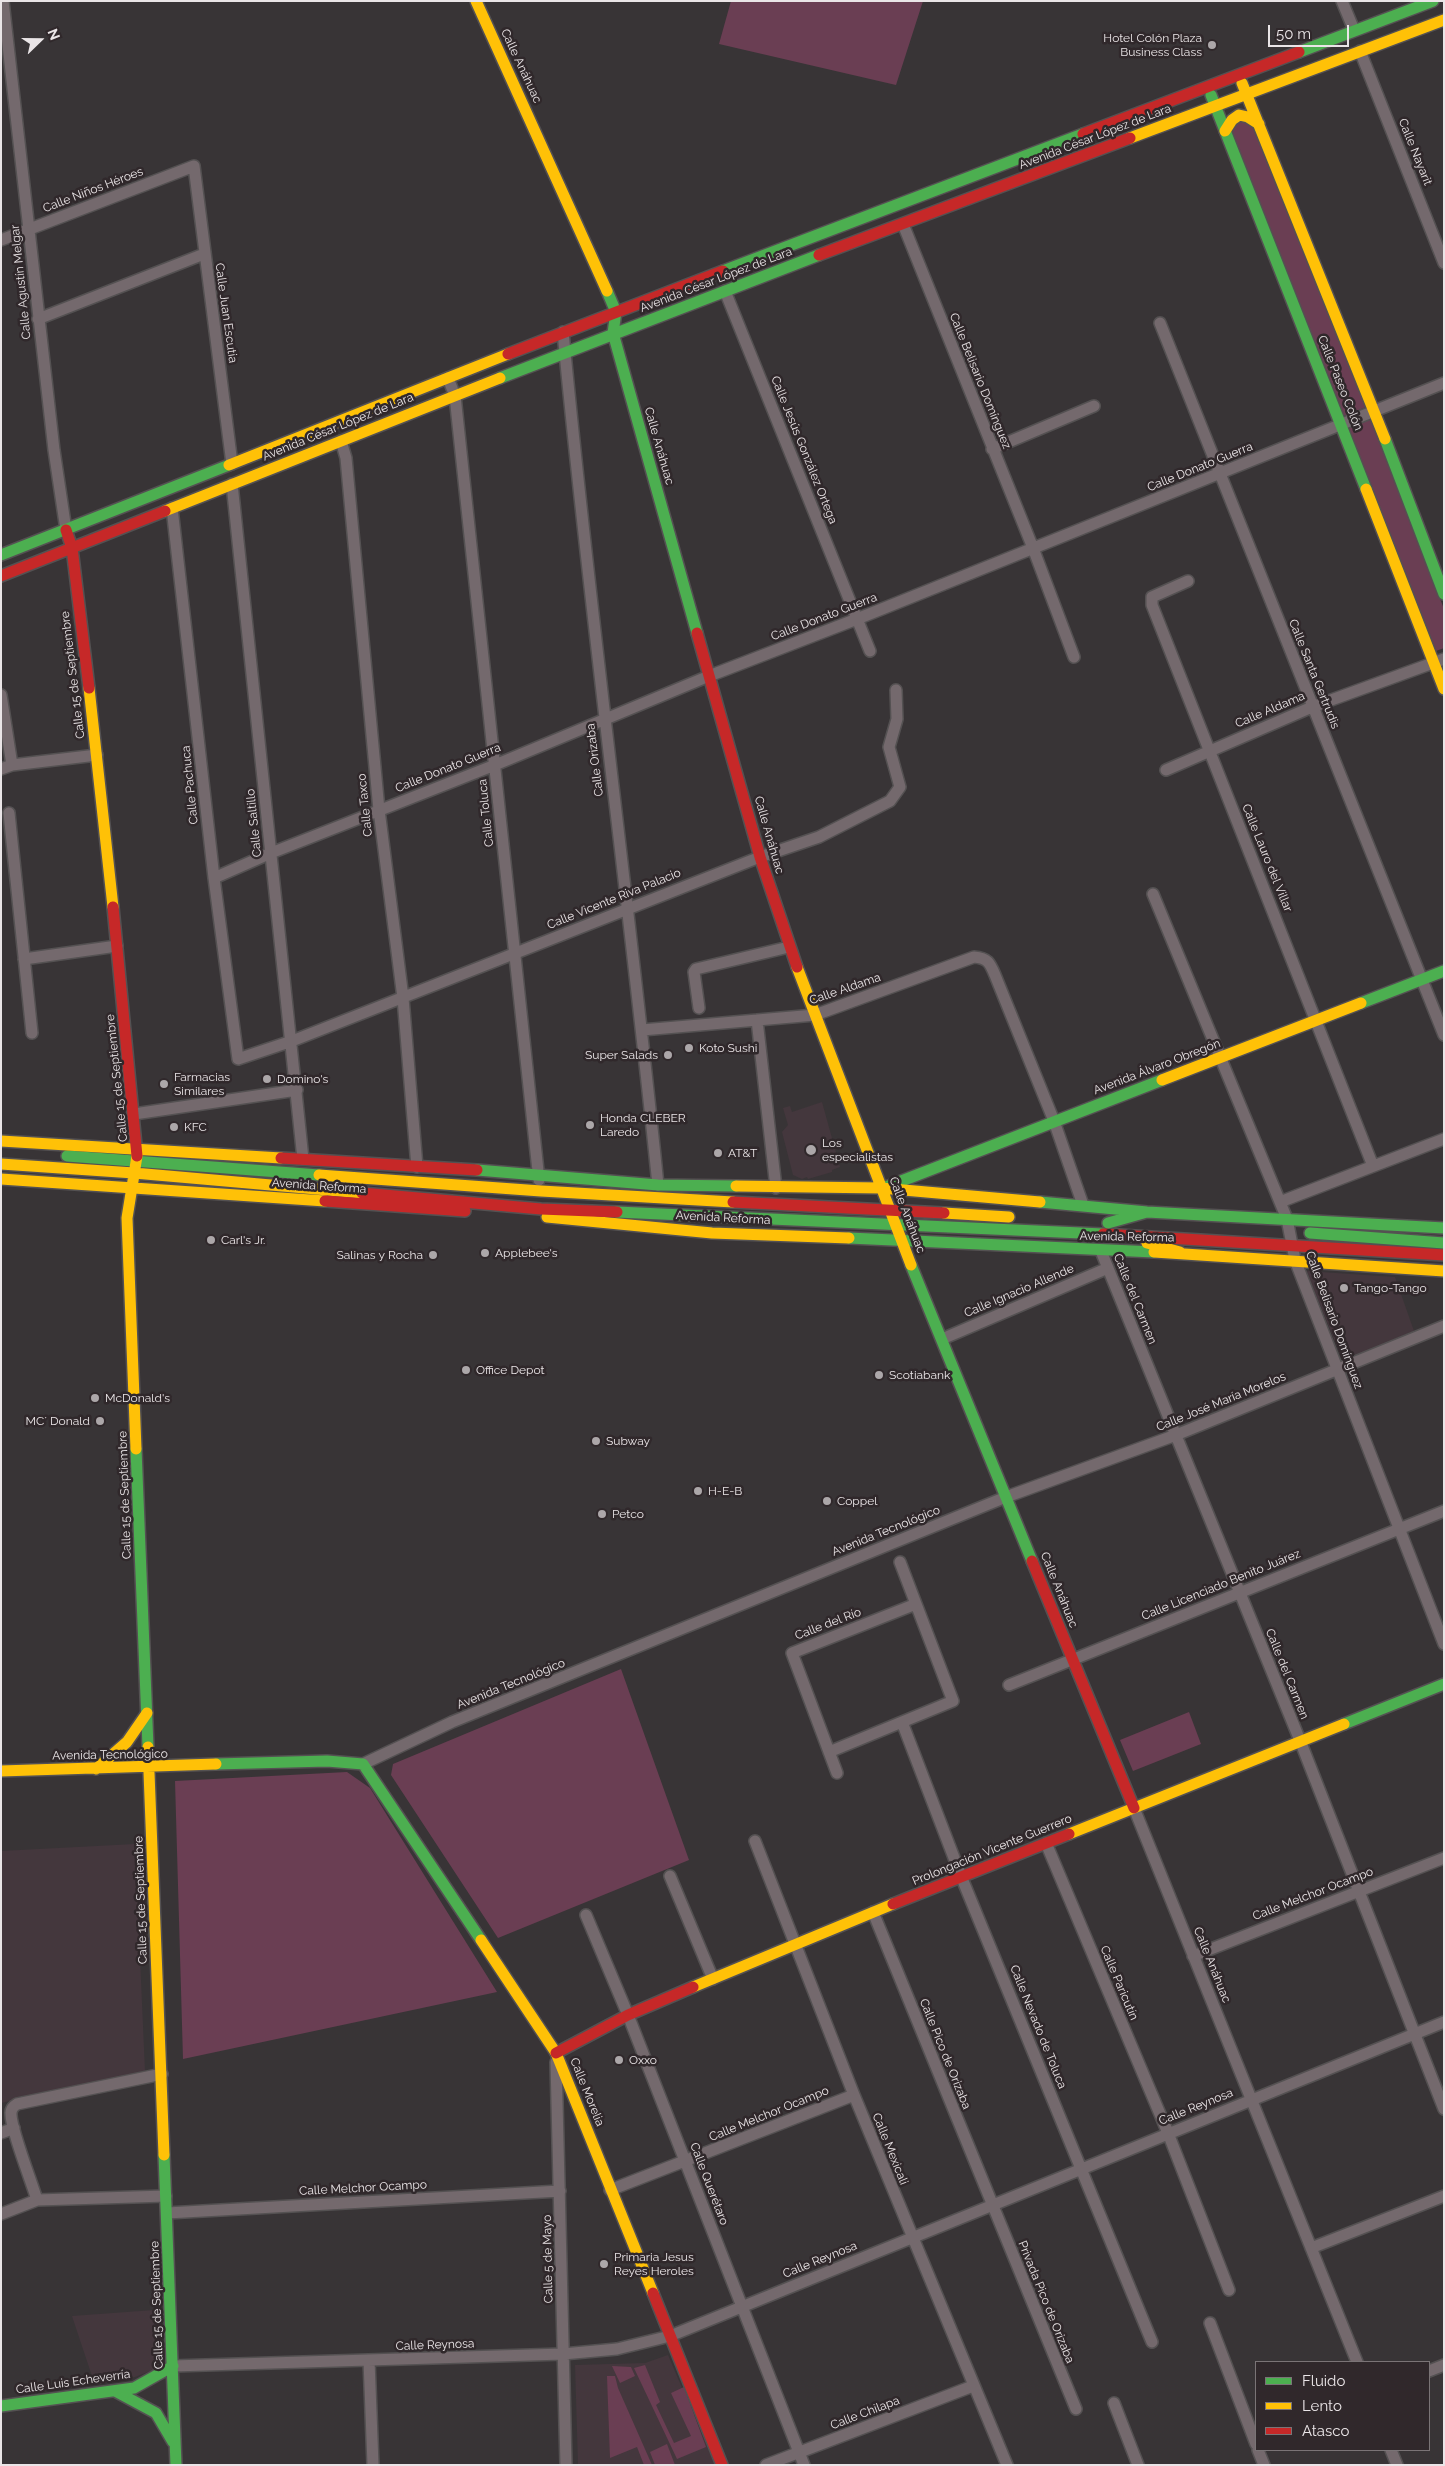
<!DOCTYPE html>
<html>
<head>
<meta charset="utf-8">
<style>
  body { margin:0 }
  #map { position:relative; width:1445px; height:2466px; overflow:hidden; background:#383436; font-family:Raleway,sans-serif }
  canvas { display:block }
  .frame { position:absolute; inset:0; border:2px solid #eae5e7; pointer-events:none }
  .legend { position:absolute; left:1255px; top:2361px; width:175px; height:90px; box-sizing:border-box; background:#30282b; border:1px solid #7a7476; margin:0; padding:6px 9px; list-style:none; font-size:15px; color:#eae5e7 }
  .legend li { display:flex; align-items:center; gap:10px; height:25px }
  .legend b { width:25px; border:1px solid #7a7476 }
  .north { position:absolute; left:15px; top:15px; width:50px; height:50px; -webkit-text-stroke:4px #30282b; paint-order:stroke; rotate:68deg; font-size:14px; font-weight:700; line-height:20px; text-align:center; color:#eae5e7 }
  .north::after { content:''; display:block; margin:auto; width:18px; height:22px; background:#eae5e7; clip-path:polygon(50% 0,100% 100%,50% 72%,0 100%) }
  .scale { position:absolute; left:1268px; top:25px; width:81px; height:22px; box-sizing:border-box; border:2px solid #eae5e7; border-top:0; padding-left:6px; font-size:15px; line-height:18px; white-space:nowrap; color:#eae5e7; -webkit-text-stroke:4px #30282b; paint-order:stroke }
</style>
</head>
<body>
<div id="map">
<canvas width="1445" height="2466"></canvas>
<div class="frame"></div>
<ul class="legend">
<li><b style="height:6px;background:#4caf50"></b>Fluido</li>
<li><b style="height:6px;background:#ffc107"></b>Lento</li>
<li><b style="height:6px;background:#c62828"></b>Atasco</li>
</ul>
<div class="north">N</div>
<div class="scale">50 m</div>
</div>
<script>
const g = document.querySelector('canvas').getContext('2d');
g.lineJoin = 'round';
function paint(path, color) { g.fillStyle = color; g.fill(path, 'evenodd'); }
function stroke(path, color, width, dash) { g.strokeStyle = color; g.lineWidth = width; g.lineCap = dash ? 'butt' : 'round'; g.setLineDash(dash || []); g.stroke(path); }
function label(font, color, halo, rows, align = 'center') {
  g.font = font + ' Raleway,sans-serif'; g.lineWidth = 5; g.setLineDash([]); g.textBaseline = 'middle'; g.strokeStyle = halo; g.fillStyle = color; for (const [text, x, y, turn = 0] of rows) {
    g.save(); g.translate(x, y); g.rotate((+turn || 0) * Math.PI / 180); g.textAlign = isNaN(turn) ? turn : align; if (halo) g.strokeText(text, 0, 0); g.fillText(text, 0, 0); g.restore();
  }
}
paint(new Path2D(`
  M822,1102L840,1167L832,1170V1172L808,1179L807,1177L802,1179L793,1175L782,1132L788,1125L783,1108L790,1106L792,1112Z
  M1306,1271L1395,1277L1414,1331L1343,1361Z
  M135,1844L145,2071L1,2103V1851Z
  M154,2310L158,2368L135,2377L95,2385L72,2316Z
  M668,2355L715,2465H578L575,2365L645,2363Z`), '#44373d');
paint(new Path2D(`
  M731,1H923L896,85L719,44Z
  M1246,119L1260,135L1366,407L1341,417L1233,145V125Z
  M1370,418L1444,609V648L1436,651L1345,427Z
  M621,1669L689,1860L498,1938L391,1775L393,1764Z
  M1189,1712L1201,1744L1133,1771L1120,1740Z
  M347,1772L370,1788L497,1992L183,2059L175,1781Z
  M645,2365L660,2402L656,2405L674,2443L691,2436L671,2393L684,2387L706,2447L677,2459L634,2368Z
  M612,2366L631,2367L635,2376L620,2383Z
  M607,2376H615L618,2388L652,2465H644L637,2447L610,2458Z
  M667,2444L675,2465H655L650,2452Z`), '#6a3e53');
const street = new Path2D(`
  M3,1L54,450L66,530
  M1342,1L1354,30
  M1360,51L1444,263
  M903,224L1033,548L1074,657
  M1,240L194,166L232,464
  M725,291L870,651
  M38,319L204,254
  M1160,323L1444,1035
  M563,332C590,617 629,900 658,1185
  M448,378L455,396L539,1180
  M341,441L346,458L379,810L403,998L417,1167
  M992,449L1094,406
  M232,484L303,1159
  M172,508L214,878L238,1059L292,1041L760,857L819,837L890,801L900,787L889,747L897,719L896,690
  M1188,581L1152,597V605L1373,1166
  M1,695L12,765
  M1,769L12,765L97,755
  M1166,770L1312,707L1444,659
  M9,813L32,1033
  M214,878L271,853L495,765L709,676L857,619L1444,383
  M1153,894L1287,1219L1295,1260L1444,1644
  M24,959L117,946
  M699,1008L694,972L696,969L789,947
  M757,1020L776,1188
  M642,1030L815,1015L974,957C988,958 990,963 995,975L1054,1121L1083,1205
  M134,1114L297,1090
  M1280,1202L1444,1139
  M1101,1251L1301,1743L1444,2109
  M942,1339L1108,1268
  M1009,1685L1444,1511
  M902,1722L961,1876L1152,2342
  M829,1752L953,1701L900,1562
  M363,1764L452,1722L1006,1497L1176,1435L1444,1326
  M837,1773L792,1653L916,1604
  M1134,1808L1357,2362
  M755,1841L854,2095L1007,2465
  M1046,1843L1168,2133L1229,2290
  M670,1876L713,1979
  M873,1912L1076,2409
  M586,1915L628,2015L804,2465
  M1193,1956L1444,1858
  M556,2062L566,2465
  M1,2133L14,2128
  M610,2190L854,2095
  M37,2200C32,2183 10,2127 11,2113C11,2108 14,2106 17,2104L162,2074
  M167,2213L560,2191
  M1,2214L37,2200L166,2196
  M1311,2248L1444,2196
  M1210,2323L1256,2444
  M369,2360L373,2465
  M173,2366L563,2354L617,2349L670,2336L1444,2022
  M1429,2371L1444,2365
  M1114,2403L1138,2465
  M1258,2450L1264,2465
  M1391,2450L1397,2465
  M766,2465L973,2386`);
const fast = new Path2D(`
  M1299,52L1433,1
  M1211,95L1366,489
  M723,271L1083,134
  M607,291L616,312L613,333L697,633
  M500,378L819,255
  M1385,439L1444,594
  M1,555L229,465
  M1361,1003L1444,971
  M67,1156L319,1175
  M477,1170L658,1185L736,1186
  M886,1187L1162,1080
  M1040,1202L1147,1212L1444,1228
  M617,1212L1103,1234
  M1108,1223L1147,1212
  M1310,1233L1444,1243
  M849,1238L1154,1252
  M911,1265L1032,1561
  M136,1449L148,1747
  M1344,1724L1444,1684
  M216,1764L327,1761L363,1764L481,1940
  M164,2155L176,2465
  M115,2391L156,2413L173,2442
  M1,2406L134,2388L173,2366`);
const slow = new Path2D(`
  M476,1L607,291
  M1242,83L1385,439
  M1225,131L1232,120L1239,115L1248,117L1259,124
  M1130,138L1444,20
  M229,465L508,354
  M1366,489L1444,689
  M165,511L500,378
  M89,688L113,907
  M797,967L911,1265
  M1162,1080L1361,1003
  M1,1141L281,1158
  M1,1164L134,1173L362,1193
  M319,1175L541,1191L733,1202
  M1,1179L325,1201
  M736,1186L881,1188L1040,1202
  M944,1213L1009,1217
  M547,1217L712,1233L849,1238
  M1147,1243L1180,1252
  M1154,1252L1444,1271
  M136,1449L127,1218L137,1156
  M148,1747L164,2155
  M96,1769L127,1742L147,1713
  M1,1771L216,1764
  M1069,1834L1344,1724
  M481,1940L556,2053L653,2293
  M693,1987L893,1904`);
const jam = new Path2D(`
  M1083,134L1299,52
  M819,255L1130,138
  M508,354L723,271
  M66,530L72,548L89,688
  M1,576L165,511
  M697,633L760,857L797,967
  M113,907L137,1156
  M281,1158L477,1170
  M362,1193L541,1209L617,1212
  M325,1201L465,1211
  M733,1202L944,1213
  M1103,1234L1444,1255
  M1032,1561L1134,1808
  M893,1904L1069,1834
  M556,2053L628,2015L693,1987
  M653,2293L722,2465`);
stroke(street, '#545152', 14);
stroke(fast, '#545152', 14);
stroke(slow, '#545152', 14);
stroke(jam, '#545152', 14);
stroke(street, '#74696d', 11);
stroke(fast, '#4caf50', 11);
stroke(slow, '#ffc107', 11);
stroke(jam, '#c62828', 11);
for (const [x, y, r, color] of [
  [1212,45,5,"#aca7a9"],
  [689,1048,5,"#aca7a9"],
  [668,1055,5,"#aca7a9"],
  [267,1079,5,"#aca7a9"],
  [164,1084,5,"#aca7a9"],
  [590,1125,5,"#aca7a9"],
  [174,1127,5,"#aca7a9"],
  [811,1150,6,"#aca7a9"],
  [718,1153,5,"#aca7a9"],
  [211,1240,5,"#aca7a9"],
  [485,1253,5,"#aca7a9"],
  [433,1255,5,"#aca7a9"],
  [1344,1288,5,"#aca7a9"],
  [466,1370,5,"#aca7a9"],
  [879,1375,5,"#aca7a9"],
  [95,1398,5,"#aca7a9"],
  [100,1421,5,"#aca7a9"],
  [596,1441,5,"#aca7a9"],
  [698,1491,5,"#aca7a9"],
  [827,1501,5,"#aca7a9"],
  [602,1514,5,"#aca7a9"],
  [619,2060,5,"#aca7a9"],
  [604,2264,5,"#aca7a9"]
]) { const dot = new Path2D(); dot.arc(x, y, r, 0, 2 * Math.PI); g.fillStyle = color; g.fill(dot); stroke(dot, '#30282b', 2); }
label('12px', '#eae5e7', '#30282b', [
  ["Hotel Colón Plaza",1202,38,"right"],
  ["Business Class",1202,52,"right"],
  ["Koto Sushi",699,1048],
  ["Super Salads",658,1055,"right"],
  ["Farmacias",174,1077],
  ["Similares",174,1091],
  ["Domino's",277,1079],
  ["Honda CLEBER",600,1118],
  ["Laredo",600,1132],
  ["KFC",184,1127],
  ["Los",822,1143],
  ["especialistas",822,1157],
  ["AT&T",728,1153],
  ["Carl's Jr.",221,1240],
  ["Applebee's",495,1253],
  ["Salinas y Rocha",423,1255,"right"],
  ["Tango-Tango",1354,1288],
  ["Office Depot",476,1370],
  ["Scotiabank",889,1375],
  ["McDonald's",105,1398],
  ["MC´ Donald",90,1421,"right"],
  ["Subway",606,1441],
  ["H-E-B",708,1491],
  ["Coppel",837,1501],
  ["Petco",612,1514],
  ["Oxxo",629,2060],
  ["Primaria Jesus",614,2257],
  ["Reyes Heroles",614,2271]
], 'left');
label('12px', '#eae5e7', '#30282b', [
  ["Calle Anáhuac",521,66,65],
  ["Avenida César López de Lara",1095,137,-21],
  ["Calle Nayarit",1415,152,68],
  ["Calle Niños Héroes",93,190,-21],
  ["Avenida César López de Lara",716,280,-21],
  ["Calle Agustín Melgar",21,282,-96],
  ["Calle Juan Escutia",226,313,82],
  ["Calle Belisario Domínguez",980,381,68],
  ["Calle Paseo Colón",1340,383,68],
  ["Avenida César López de Lara",338,427,-22],
  ["Calle Anáhuac",659,446,74],
  ["Calle Jesús González Ortega",804,450,68],
  ["Calle Donato Guerra",1200,467,-22],
  ["Calle Donato Guerra",824,617,-21],
  ["Calle Santa Gertrudis",1314,674,68],
  ["Calle 15 de Septiembre",73,675,-97],
  ["Calle Aldama",1270,710,-23],
  ["Calle Orizaba",595,760,-97],
  ["Calle Donato Guerra",448,768,-22],
  ["Calle Pachuca",190,785,-96],
  ["Calle Taxco",365,805,-96],
  ["Calle Toluca",486,813,-96],
  ["Calle Saltillo",254,823,-96],
  ["Calle Anáhuac",769,835,74],
  ["Calle Lauro del Villar",1267,858,68],
  ["Calle Vicente Riva Palacio",614,899,-22],
  ["Calle Aldama",845,989,-19],
  ["Avenida Álvaro Obregón",1157,1067,-21],
  ["Calle 15 de Septiembre",117,1078,-96],
  ["Avenida Reforma",319,1186,4],
  ["Calle Anáhuac",907,1215,69],
  ["Avenida Reforma",723,1218,3],
  ["Avenida Reforma",1127,1237,1],
  ["Calle Ignacio Allende",1019,1291,-23],
  ["Calle del Carmen",1135,1299,68],
  ["Calle Belisario Domínguez",1334,1320,70],
  ["Calle José María Morelos",1221,1402,-22],
  ["Calle 15 de Septiembre",125,1495,-92],
  ["Avenida Tecnológico",886,1531,-22],
  ["Calle Licenciado Benito Juárez",1221,1585,-22],
  ["Calle Anáhuac",1059,1590,68],
  ["Calle del Río",828,1624,-21],
  ["Calle del Carmen",1287,1674,68],
  ["Avenida Tecnológico",511,1684,-22],
  ["Avenida Tecnológico",110,1755,-1],
  ["Prolongación Vicente Guerrero",992,1850,-22],
  ["Calle Melchor Ocampo",1313,1894,-21],
  ["Calle 15 de Septiembre",141,1900,-92],
  ["Calle Anáhuac",1212,1965,68],
  ["Calle Paricutín",1119,1983,67],
  ["Calle Nevado de Toluca",1038,2027,68],
  ["Calle Pico de Orizaba",945,2054,68],
  ["Calle Morelia",587,2092,68],
  ["Calle Reynosa",1196,2107,-22],
  ["Calle Melchor Ocampo",769,2114,-22],
  ["Calle Mexicali",890,2149,68],
  ["Calle Querétaro",709,2184,69],
  ["Calle Melchor Ocampo",363,2188,-3],
  ["Calle 5 de Mayo",548,2259,-91],
  ["Calle Reynosa",820,2260,-22],
  ["Privada Pico de Orizaba",1046,2302,68],
  ["Calle 15 de Septiembre",157,2305,-92],
  ["Calle Reynosa",435,2345,-2],
  ["Calle Luis Echeverría",73,2382,-8],
  ["Calle Chilapa",865,2413,-21]
]);
</script>
</body>
</html>
